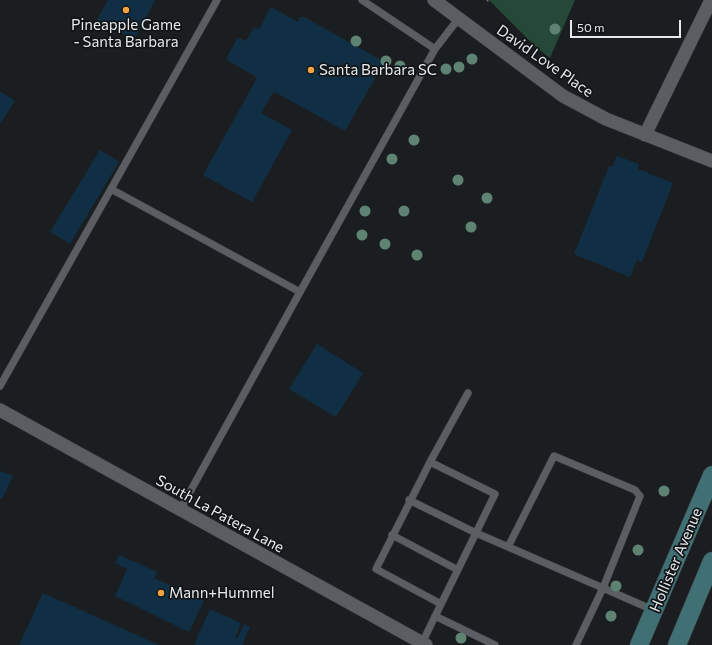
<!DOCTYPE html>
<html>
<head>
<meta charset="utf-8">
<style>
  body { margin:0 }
  #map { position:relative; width:712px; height:645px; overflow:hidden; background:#1b1e21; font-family:Commissioner,sans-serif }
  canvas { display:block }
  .scale { position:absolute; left:570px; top:20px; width:111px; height:18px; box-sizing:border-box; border:2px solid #e7eaec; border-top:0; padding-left:5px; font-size:12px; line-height:14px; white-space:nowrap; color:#e7eaec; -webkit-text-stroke:3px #121518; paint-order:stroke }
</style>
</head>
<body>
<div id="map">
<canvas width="712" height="645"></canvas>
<div class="scale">50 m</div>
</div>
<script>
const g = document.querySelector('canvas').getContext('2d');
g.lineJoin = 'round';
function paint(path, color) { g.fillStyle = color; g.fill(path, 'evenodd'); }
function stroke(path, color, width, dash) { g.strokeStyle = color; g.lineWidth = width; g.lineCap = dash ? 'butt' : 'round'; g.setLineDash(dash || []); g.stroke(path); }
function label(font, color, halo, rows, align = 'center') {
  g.font = font + ' Commissioner,sans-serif'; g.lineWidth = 3.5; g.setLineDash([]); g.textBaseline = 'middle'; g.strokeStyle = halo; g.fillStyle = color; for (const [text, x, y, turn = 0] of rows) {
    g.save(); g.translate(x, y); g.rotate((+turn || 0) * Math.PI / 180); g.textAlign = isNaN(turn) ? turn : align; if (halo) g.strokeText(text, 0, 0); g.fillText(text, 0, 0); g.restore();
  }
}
paint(new Path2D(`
  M489,0H575L550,58L536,47Z`), '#264838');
paint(new Path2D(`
  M108,0H155L134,40L97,20Z
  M271,7L298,22L300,17H304L381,60L383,64L345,131L275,92L272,94L261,113L292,130L252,202L203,175L256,80L255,76L228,61L227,57L237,39L240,38L246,41L253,29L254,28L259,29Z
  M0,91L15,101L0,124Z
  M100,150L119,162L70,244L50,232Z
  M617,156L639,164L638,169L673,183L642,262L637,260L630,277L574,254L609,166L612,167Z
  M317,344L363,373L336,417L289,389Z
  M0,471L13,476L2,499L0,498Z
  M119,555L157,572L154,578L204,600L189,632L115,596L127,569L115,563Z
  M43,593L159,645H19Z
  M210,609L241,623L235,638L237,639L244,624L250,627L242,645H194Z`), '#112f44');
const service = new Path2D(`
  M217,0L111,189L300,292L435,49L459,18
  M362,0L435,49
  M0,386L111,189
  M430,462L376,569L441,604
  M409,500L476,533L603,588L640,496L635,490L554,456L508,547
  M180,510L300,292
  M392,535L458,570
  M435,616L495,645
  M422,643L495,494L430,462L468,393
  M576,645L603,588L653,610`);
const minor = new Path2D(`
  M434,0L563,96L606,119L712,161
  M645,135L711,0
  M0,410L426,645`);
const secondary = new Path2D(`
  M639,645L712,475
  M677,645L712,561`);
stroke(service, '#383a3c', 8);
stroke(minor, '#383a3c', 14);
stroke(secondary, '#383a3c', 19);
stroke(new Path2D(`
  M487,1L488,0`), '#6f7274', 2.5, [4, 2]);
stroke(service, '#5a5e62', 7);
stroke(minor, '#5a5e62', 13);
stroke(secondary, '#407073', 18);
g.fillStyle = '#5e8372';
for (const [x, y] of [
  [555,29],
  [356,41],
  [472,59],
  [386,61],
  [400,66],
  [459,67],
  [446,69],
  [414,140],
  [392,159],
  [458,180],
  [487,198],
  [365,211],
  [404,211],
  [471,227],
  [362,235],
  [385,244],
  [417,255],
  [664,491],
  [638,550],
  [616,586],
  [611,616],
  [461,638]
]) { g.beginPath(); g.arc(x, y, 5.5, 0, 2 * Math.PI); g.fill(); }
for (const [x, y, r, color] of [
  [126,10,4,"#f3a442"],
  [311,70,4,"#f3a442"],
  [161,593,4,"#f3a442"]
]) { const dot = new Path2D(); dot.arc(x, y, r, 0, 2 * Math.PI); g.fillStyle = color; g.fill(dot); stroke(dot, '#121518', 1.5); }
label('15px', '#e7eaec', '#121518', [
  ["Pineapple Game",126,25,"center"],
  ["- Santa Barbara",126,42,"center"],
  ["Santa Barbara SC",319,70],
  ["Mann+Hummel",169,593]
], 'left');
label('15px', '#e7eaec', '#121518', [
  ["David Love Place",545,61,35],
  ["South La Patera Lane",220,514,29],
  ["Hollister Avenue",676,560,-67]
]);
</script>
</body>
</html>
